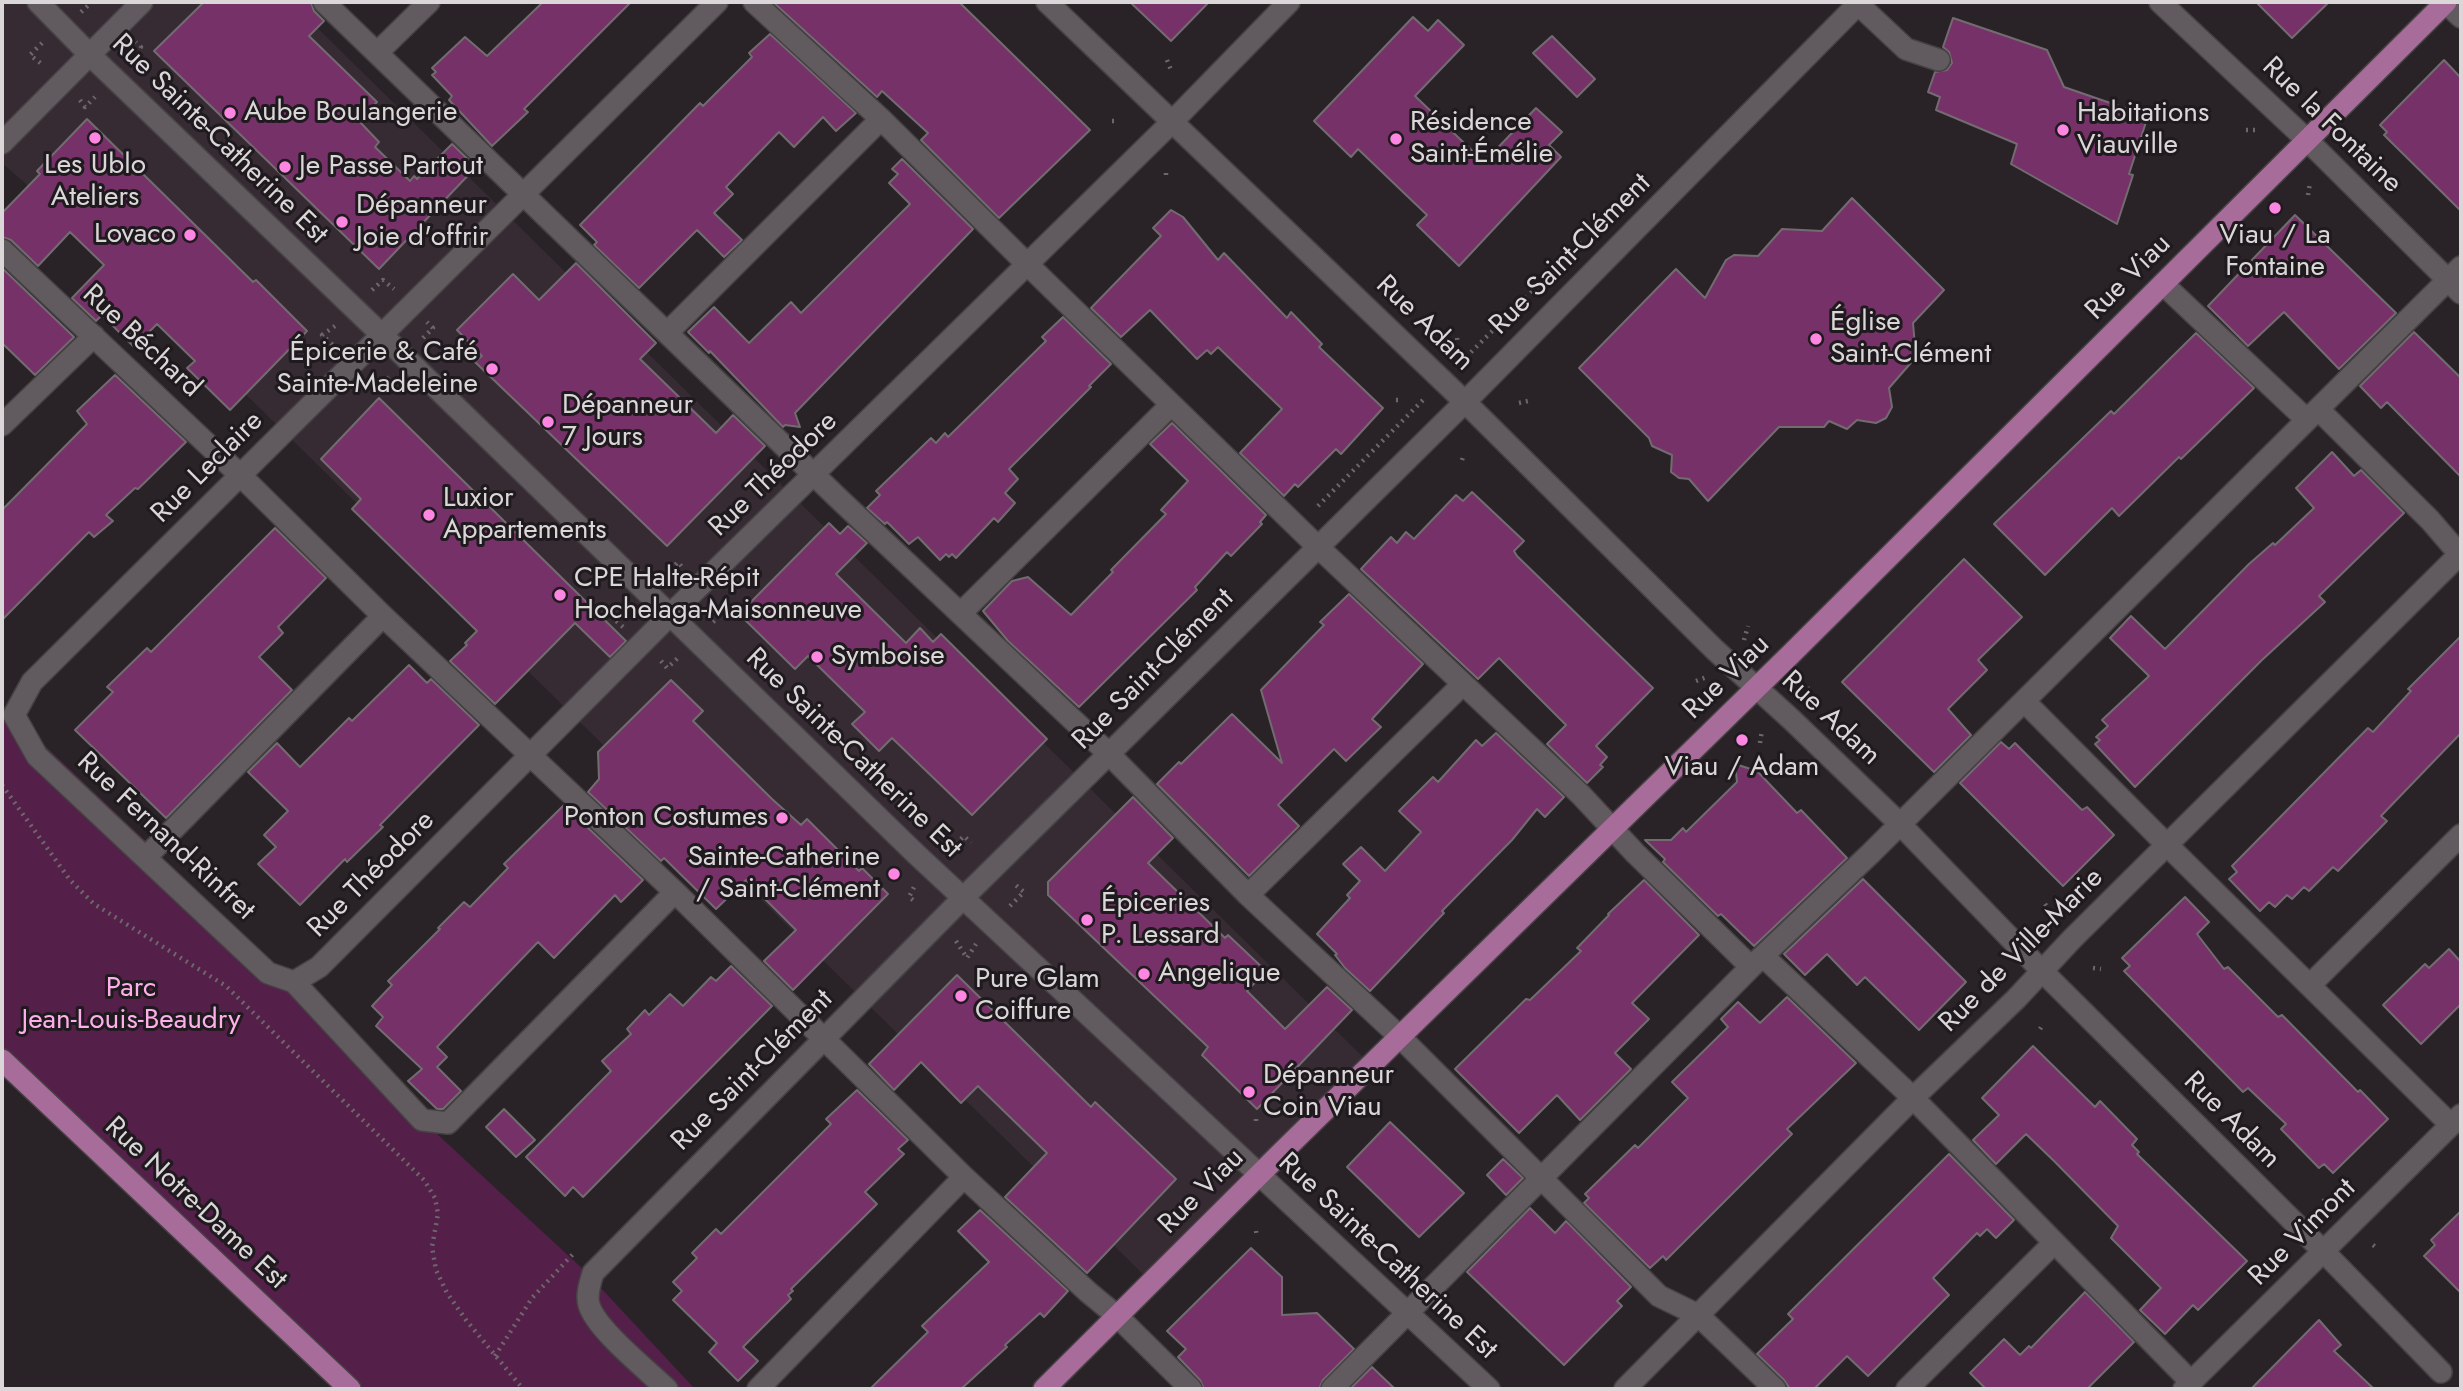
<!DOCTYPE html>
<html>
<head>
<meta charset="utf-8">
<style>
  body { margin:0 }
  #map { position:relative; width:2463px; height:1391px; overflow:hidden; background:#292327; font-family:Jost,sans-serif }
  canvas { display:block }
  .frame { position:absolute; inset:0; border:4px solid #dbd7d9; pointer-events:none }
</style>
</head>
<body>
<div id="map">
<canvas width="2463" height="1391"></canvas>
<div class="frame"></div>
</div>
<script>
const g = document.querySelector('canvas').getContext('2d');
g.lineJoin = 'round';
function paint(path, color) { g.fillStyle = color; g.fill(path, 'evenodd'); }
function stroke(path, color, width, dash) { g.strokeStyle = color; g.lineWidth = width; g.lineCap = dash ? 'butt' : 'round'; g.setLineDash(dash || []); g.stroke(path); }
function label(font, color, halo, rows, align = 'center') {
  g.font = font + ' Jost,sans-serif'; g.lineWidth = 6; g.setLineDash([]); g.textBaseline = 'middle'; g.strokeStyle = halo; g.fillStyle = color; for (const [text, x, y, turn = 0] of rows) {
    g.save(); g.translate(x, y); g.rotate((+turn || 0) * Math.PI / 180); g.textAlign = isNaN(turn) ? turn : align; if (halo) g.strokeText(text, 0, 0); g.fillText(text, 0, 0); g.restore();
  }
}
paint(new Path2D(`
  M2,2H291L1371,1065L1151,1282L73,225L2,163Z`), '#362b33');
paint(new Path2D(`
  M2,705L294,982L422,1120L586,1272L695,1389H350L2,1059Z`), '#541f49');
const building = new Path2D(`
  M204,2H311L314,11L324,21L309,36L377,102L359,121L379,142L375,147L410,181L414,176L417,179L452,144L476,167L379,269L154,51Z
  M543,2H631L524,109L528,112L492,146L449,100L452,96L432,75L436,72L432,68L465,37L487,56Z
  M773,2H959L1090,130L999,218L921,140L928,133L882,91L877,97Z
  M1130,2H1209L1171,41Z
  M2256,2H2329L2292,38Z
  M1413,17L1428,31L1438,20L1464,45L1415,96L1484,162L1536,108L1562,132L1549,145L1561,157L1459,266L1417,225L1427,215L1358,149L1351,157L1314,121Z
  M1953,18L2047,50L2064,87L2148,116L2129,174L2133,175L2117,224L2011,164L2017,144L1936,110L1940,97L1928,92L1935,72L1947,70L1952,63L1949,52L1943,47Z
  M770,34L856,113L836,131L823,117L794,147L779,132L726,187L733,194L714,213L742,240L724,257L697,230L639,288L594,245L597,242L580,225L700,103L703,106L752,57L749,53Z
  M1552,36L1595,79L1577,97L1533,53Z
  M2444,60L2461,78V211L2384,135L2387,132L2380,125Z
  M87,119L253,282L256,280L307,331L230,410L187,368L195,361L157,324L134,347L102,315L96,321L72,298L104,265L70,232L38,266L11,240L2,237V213L40,174L37,171Z
  M902,159L973,229L795,413L800,427L785,425L783,427L710,351L709,353L688,332L714,307L749,343L791,302L801,313L910,204L889,183L898,174L892,169Z
  M1852,198L1944,290L1913,323L1916,357L1889,388L1892,407L1886,418L1876,423L1857,420L1847,429L1829,421L1824,427H1779L1708,501L1689,479L1679,478L1671,472L1672,455L1652,446L1649,438L1579,368L1676,269L1705,298L1726,260L1734,255L1758,256L1782,229L1822,231Z
  M1171,210L1183,217L1218,260L1224,253L1287,318L1291,312L1322,344L1319,347L1383,408L1341,454L1336,449L1298,487L1295,484L1284,496L1240,453L1282,409L1254,382L1218,347L1211,354L1207,350L1197,359L1150,310L1121,337L1091,308L1161,236L1153,228Z
  M2295,215L2396,313L2339,369L2284,312L2248,346L2208,306Z
  M576,263L656,343L640,359L716,433L733,415L765,446L667,546L475,362L482,356L457,330L513,274L539,300Z
  M2,268L74,337L35,375L2,343Z
  M1063,317L1111,364L1089,386L1091,387L1009,469L1018,479L1005,493L1015,503L998,522L994,518L956,558L952,554L949,557L946,554L940,560L918,537L909,544L887,522L885,524L867,508L880,495L876,491L931,438L936,443L945,433L948,437L1046,341L1042,337Z
  M2414,332L2461,378V477L2387,402L2381,408L2360,386Z
  M2196,333L2254,388L2181,459L2179,457L2119,516L2112,508L2045,575L1994,524L2111,411L2114,414Z
  M115,375L186,442L138,489L135,488L106,515L113,521L94,537L89,532L2,620V510L87,424L77,411Z
  M379,398L626,641L610,657L575,623L495,704L450,661L467,645L465,643L477,631L352,509L361,499L321,459Z
  M1172,423L1266,515L1260,522L1262,524L1231,556L1227,552L1195,587L1197,590L1079,707L1008,641L983,611L1012,581L1028,577L1071,615L1113,572L1111,570L1166,514L1161,510L1188,481L1150,444Z
  M2332,452L2354,476L2361,470L2404,513L2319,596L2325,602L2262,660L2135,787L2095,744L2100,740L2096,737L2108,726L2102,720L2149,676L2110,638L2131,616L2165,649L2249,564L2273,543L2275,545L2314,508L2296,488Z
  M1472,492L1524,541L1514,551L1517,556L1653,688L1596,746L1607,757L1600,765L1603,767L1587,783L1547,744L1566,725L1499,658L1478,679L1361,569L1391,537L1397,543L1406,532L1414,539L1456,495L1463,501Z
  M829,523L840,534L848,526L867,543L836,574L906,643L920,628L933,642L941,634L1047,739L972,815L892,738L879,751L852,724L865,712L808,656L795,669L739,614Z
  M275,528L326,578L278,627L283,633L259,657L292,690L166,818L75,730L113,692L107,687L147,648L151,652Z
  M1964,559L2022,617L1978,660L1987,670L1948,709L1971,735L1934,772L1842,682Z
  M1349,594L1423,664L1372,719L1381,727L1346,761L1334,749L1278,805L1299,826L1249,876L1157,784L1179,762L1181,764L1232,714L1282,763L1261,690L1324,625L1320,622Z
  M2461,636V733L2381,816L2387,821L2338,871L2333,867L2309,891L2304,887L2292,899L2287,895L2275,907L2269,902L2260,911L2229,879L2237,872L2232,866L2368,728L2373,732L2411,691L2408,689Z
  M409,665L427,683L431,679L479,725L380,825L383,827L347,862L345,859L300,905L258,864L276,847L264,835L288,811L248,772L277,743L300,767L349,718L352,721Z
  M671,680L703,711L693,721L772,799L801,825L807,819L859,871L862,868L888,894L793,990L764,961L796,930L746,880L716,909L664,858L661,861L588,792L599,779L598,752Z
  M1496,733L1564,797L1545,817L1537,809L1512,840L1442,911L1444,913L1370,991L1345,968L1335,955L1337,954L1317,934L1350,898L1347,895L1360,881L1343,864L1361,847L1385,871L1421,832L1399,811L1433,777L1438,782L1476,740L1482,746Z
  M2001,742L2009,749L2015,743L2082,810L2087,807L2114,835L2063,886L1960,783Z
  M1735,764L1757,771L1797,813L1801,810L1847,858L1754,946L1721,914L1718,916L1663,862L1665,859L1645,840H1671L1683,828L1686,832L1737,782Z
  M1133,797L1173,838L1148,863L1225,938L1228,935L1266,971L1247,991L1285,1029L1327,987L1352,1010L1257,1109L1202,1055L1208,1047L1048,895V882Z
  M564,805L643,880L621,902L615,895L554,958L538,942L437,1047L447,1057L437,1067L461,1091L443,1109H437L408,1081L422,1069L376,1026L383,1017L372,1006L392,985L388,981L440,929L438,928L464,902L470,907L508,868L504,864Z
  M1863,879L1966,982L1919,1030L1865,977L1857,985L1827,954L1805,975L1784,954Z
  M1644,880L1699,935L1632,1003L1649,1019L1615,1053L1631,1069L1580,1120L1557,1095L1519,1133L1455,1069L1526,999L1530,1000L1581,951L1577,948L1609,915L1608,914Z
  M2185,897L2209,922L2197,934L2224,969L2228,967L2278,1017L2282,1015L2358,1092L2360,1090L2388,1119L2333,1173L2324,1164L2319,1168L2281,1129L2286,1124L2248,1088L2243,1092L2124,971L2130,966L2122,958Z
  M2449,949L2461,962V1004L2421,1044L2383,1005L2425,964L2429,968Z
  M731,966L772,1006L583,1197L573,1187L565,1196L526,1157L611,1071L602,1061L631,1034L627,1029L645,1010L649,1015L670,994L683,1006L711,977L716,981Z
  M957,975L1091,1107L1095,1102L1176,1179L1087,1273L1005,1197L1047,1153L978,1086L961,1103L921,1062L894,1090L869,1064Z
  M1787,997L1856,1063L1787,1129L1792,1134L1666,1260L1663,1256L1650,1268L1584,1203L1589,1198L1585,1194L1635,1145L1638,1148L1688,1098L1672,1082L1728,1027L1721,1019L1738,1002L1760,1023Z
  M2033,1046L2095,1107L2100,1101L2137,1139L2132,1145L2139,1152L2137,1154L2247,1261L2198,1310L2193,1305L2165,1334L2140,1310L2161,1288L2111,1238L2118,1226L2055,1162L2026,1134L1996,1164L1973,1140L1999,1115L1982,1098Z
  M857,1090L908,1140L898,1149L904,1154L865,1192L877,1204L791,1289L793,1291L788,1295L791,1299L743,1347L758,1361L738,1381L709,1352L717,1343L673,1300L682,1291L673,1282L697,1258L692,1253L716,1229L721,1234L831,1124L826,1119Z
  M504,1109L535,1140L516,1157L486,1127Z
  M1390,1122L1464,1193L1419,1237L1347,1167Z
  M1949,1154L2014,1220L1996,1238L1987,1229L1980,1236L1977,1233L1933,1278L1949,1295L1868,1376L1847,1356L1814,1389H1790L1784,1380L1757,1354L1793,1319L1788,1314Z
  M1503,1159L1523,1178L1506,1195L1487,1175Z
  M1530,1208L1555,1233L1566,1221L1631,1287L1617,1301L1622,1306L1564,1365L1467,1272Z
  M980,1210L1068,1291L1044,1317L1040,1313L1005,1345L1007,1347L961,1389H870L928,1332L922,1326L989,1262L958,1231Z
  M2461,1211V1293L2424,1256L2435,1245L2431,1240Z
  M1251,1248L1282,1277V1315L1317,1313L1354,1349L1323,1380L1319,1389H1204L1200,1380L1178,1357L1186,1349L1167,1331Z
  M2085,1292L2134,1342L2087,1389H1986L1970,1373L2004,1339L2020,1355L2029,1346L2031,1348Z
  M2319,1320L2341,1345L2334,1351L2374,1389H2251Z
  M1372,1367L1395,1389H1350Z`);
paint(building, '#763268');
stroke(building, '#726c70', 2);
const minor = new Path2D(`
  M38,2L90,55L381,334L916,854L1489,1389
  M324,2L838,498L1109,754L1248,895L1400,1037L1659,1296L1698,1315L1775,1389
  M754,2L881,119L1027,264L1317,546L1581,795L1635,853L1751,967
  M1047,2L1465,402L1715,650L1792,720L1900,824L2041,970L2324,1252L2441,1372
  M2160,2L2307,140L2461,293
  M2445,2L2461,17
  M1858,4L1906,49L1939,60
  M377,53L429,2
  M2,143L142,2
  M2,250L240,475L383,616L675,892L964,1177L1088,1292L1117,1316L1191,1389
  M2163,284L2307,420
  M667,333L881,119
  M2318,409L2430,520L2461,556
  M2,425L94,336
  M961,613L1171,405
  M2024,701L2167,845L2451,1125
  M146,857L383,616
  M675,892L448,1123L422,1120L294,982L268,973L37,756L14,715L32,682L717,2
  M1248,895L1463,684
  M1763,956L1913,1098L2191,1382
  M294,982L319,967L669,616L1172,122L1289,2
  M2310,985L2461,835
  M667,1389C647,1370 596,1329 589,1305C586,1295 590,1283 593,1273L963,898L1465,402L1860,2
  M758,1389L964,1177
  M1332,1389L1751,967L1870,854L2461,267
  M1625,1389L1913,1098L2016,999L2072,939L2461,553
  M1907,1389L2054,1243
  M2184,1389L2461,1115`);
const major = new Path2D(`
  M2,1060L350,1389
  M1044,1389L1280,1154L1789,656L2446,2`);
stroke(minor, '#464244', 24);
stroke(major, '#464244', 24);
stroke(new Path2D(`
  M81,12L92,2
  M42,43L30,55L43,65
  M131,58L141,47L136,42
  M1167,60L1171,70
  M80,100L85,107L95,97
  M1112,121H1118
  M2246,130H2256
  M1166,175V170
  M2308,195L2310,183
  M372,290L383,280L394,289
  M335,326L322,335L335,347
  M423,338L433,328L427,322
  M1457,338L1458,344
  M1461,362L1584,240
  M369,383L377,391L389,377
  M1396,400H1401
  M1519,403L1528,401
  M1462,460L1463,457
  M1318,506L1425,398
  M666,575L678,562L682,567
  M713,622L725,611L718,604
  M623,627L615,620L628,611
  M1744,640L1748,626
  M661,661L667,668L679,657
  M1696,681L1707,677
  M1802,692L1811,688
  M1760,743L1762,730
  M2,785L70,880L94,904L226,986L424,1180L435,1198L438,1214L432,1247L436,1270L447,1293L466,1320L523,1389
  M951,849L964,836L971,843
  M913,900L909,897L914,887
  M2045,904L2054,916
  M1010,906L1024,892L1013,883
  M956,941L967,958L976,944
  M2093,968L2101,969
  M1983,974L1994,978
  M2040,1029L2043,1024
  M1256,1119V1126
  M2324,1201L2325,1196
  M1256,1231L1257,1237
  M2373,1245L2377,1248
  M495,1356L532,1298L573,1254`), '#6d676b', 4.5, [2, 5]);
stroke(minor, '#615b5f', 21);
stroke(major, '#a86c9a', 21);
for (const [x, y, r, color] of [
  [230,113,7,"#fd86e3"],
  [2063,130,7,"#fd86e3"],
  [95,138,7,"#fd86e3"],
  [1396,139,7,"#fd86e3"],
  [285,167,7,"#fd86e3"],
  [2275,208,7,"#fd86e3"],
  [342,222,7,"#fd86e3"],
  [190,235,7,"#fd86e3"],
  [1816,339,7,"#fd86e3"],
  [492,369,7,"#fd86e3"],
  [548,422,7,"#fd86e3"],
  [429,515,7,"#fd86e3"],
  [560,595,7,"#fd86e3"],
  [817,657,7,"#fd86e3"],
  [1742,740,7,"#fd86e3"],
  [782,818,7,"#fd86e3"],
  [894,874,7,"#fd86e3"],
  [1087,920,7,"#fd86e3"],
  [1144,974,7,"#fd86e3"],
  [961,996,7,"#fd86e3"],
  [1249,1092,7,"#fd86e3"]
]) { const dot = new Path2D(); dot.arc(x, y, r, 0, 2 * Math.PI); g.fillStyle = color; g.fill(dot); stroke(dot, '#1f1a1e', 2.5); }
label('28px', '#dbd7d9', '#1f1a1e', [
  ["Aube Boulangerie",244,113],
  ["Habitations",2077,114],
  ["Viauville",2077,146],
  ["Résidence",1410,123],
  ["Saint-Émélie",1410,155],
  ["Les Ublo",95,166,"center"],
  ["Ateliers",95,198,"center"],
  ["Je Passe Partout",299,167],
  ["Dépanneur",356,206],
  ["Joie d'offrir",356,238],
  ["Lovaco",176,235,"right"],
  ["Viau / La",2275,236,"center"],
  ["Fontaine",2275,268,"center"],
  ["Église",1830,323],
  ["Saint-Clément",1830,355],
  ["Épicerie & Café",478,353,"right"],
  ["Sainte-Madeleine",478,385,"right"],
  ["Dépanneur",562,406],
  ["7 Jours",562,438],
  ["Luxior",443,499],
  ["Appartements",443,531],
  ["CPE Halte-Répit",574,579],
  ["Hochelaga-Maisonneuve",574,611],
  ["Symboise",831,657],
  ["Viau / Adam",1742,768,"center"],
  ["Ponton Costumes",768,818,"right"],
  ["Sainte-Catherine",880,858,"right"],
  ["/ Saint-Clément",880,890,"right"],
  ["Épiceries",1101,904],
  ["P. Lessard",1101,936],
  ["Angelique",1158,974],
  ["Pure Glam",975,980],
  ["Coiffure",975,1012],
  ["Dépanneur",1263,1076],
  ["Coin Viau",1263,1108]
], 'left');
label('28px', '#dbd7d9', '#1f1a1e', [
  ["Rue la Fontaine",2331,126,44],
  ["Rue Sainte-Catherine Est",219,140,44],
  ["Rue Saint-Clément",1571,255,-45],
  ["Rue Viau",2129,278,-45],
  ["Rue Adam",1424,324,44],
  ["Rue Béchard",141,342,43],
  ["Rue Leclaire",208,468,-45],
  ["Rue Théodore",774,475,-44],
  ["Rue Saint-Clément",1154,670,-45],
  ["Rue Viau",1727,678,-44],
  ["Rue Adam",1830,719,43],
  ["Rue Sainte-Catherine Est",853,754,44],
  ["Rue Fernand-Rinfret",165,837,43],
  ["Rue Théodore",372,875,-45],
  ["Rue de Ville-Marie",2022,951,-45],
  ["Rue Saint-Clément",753,1071,-45],
  ["Rue Adam",2231,1121,45],
  ["Rue Viau",1202,1192,-45],
  ["Rue Notre-Dame Est",195,1204,43],
  ["Rue Vimont",2303,1233,-45],
  ["Rue Sainte-Catherine Est",1387,1257,43]
]);
label('28px', '#feaeea', '#1f1a1e', [
  ["Parc",131,989],
  ["Jean-Louis-Beaudry",131,1021]
]);
</script>
</body>
</html>
